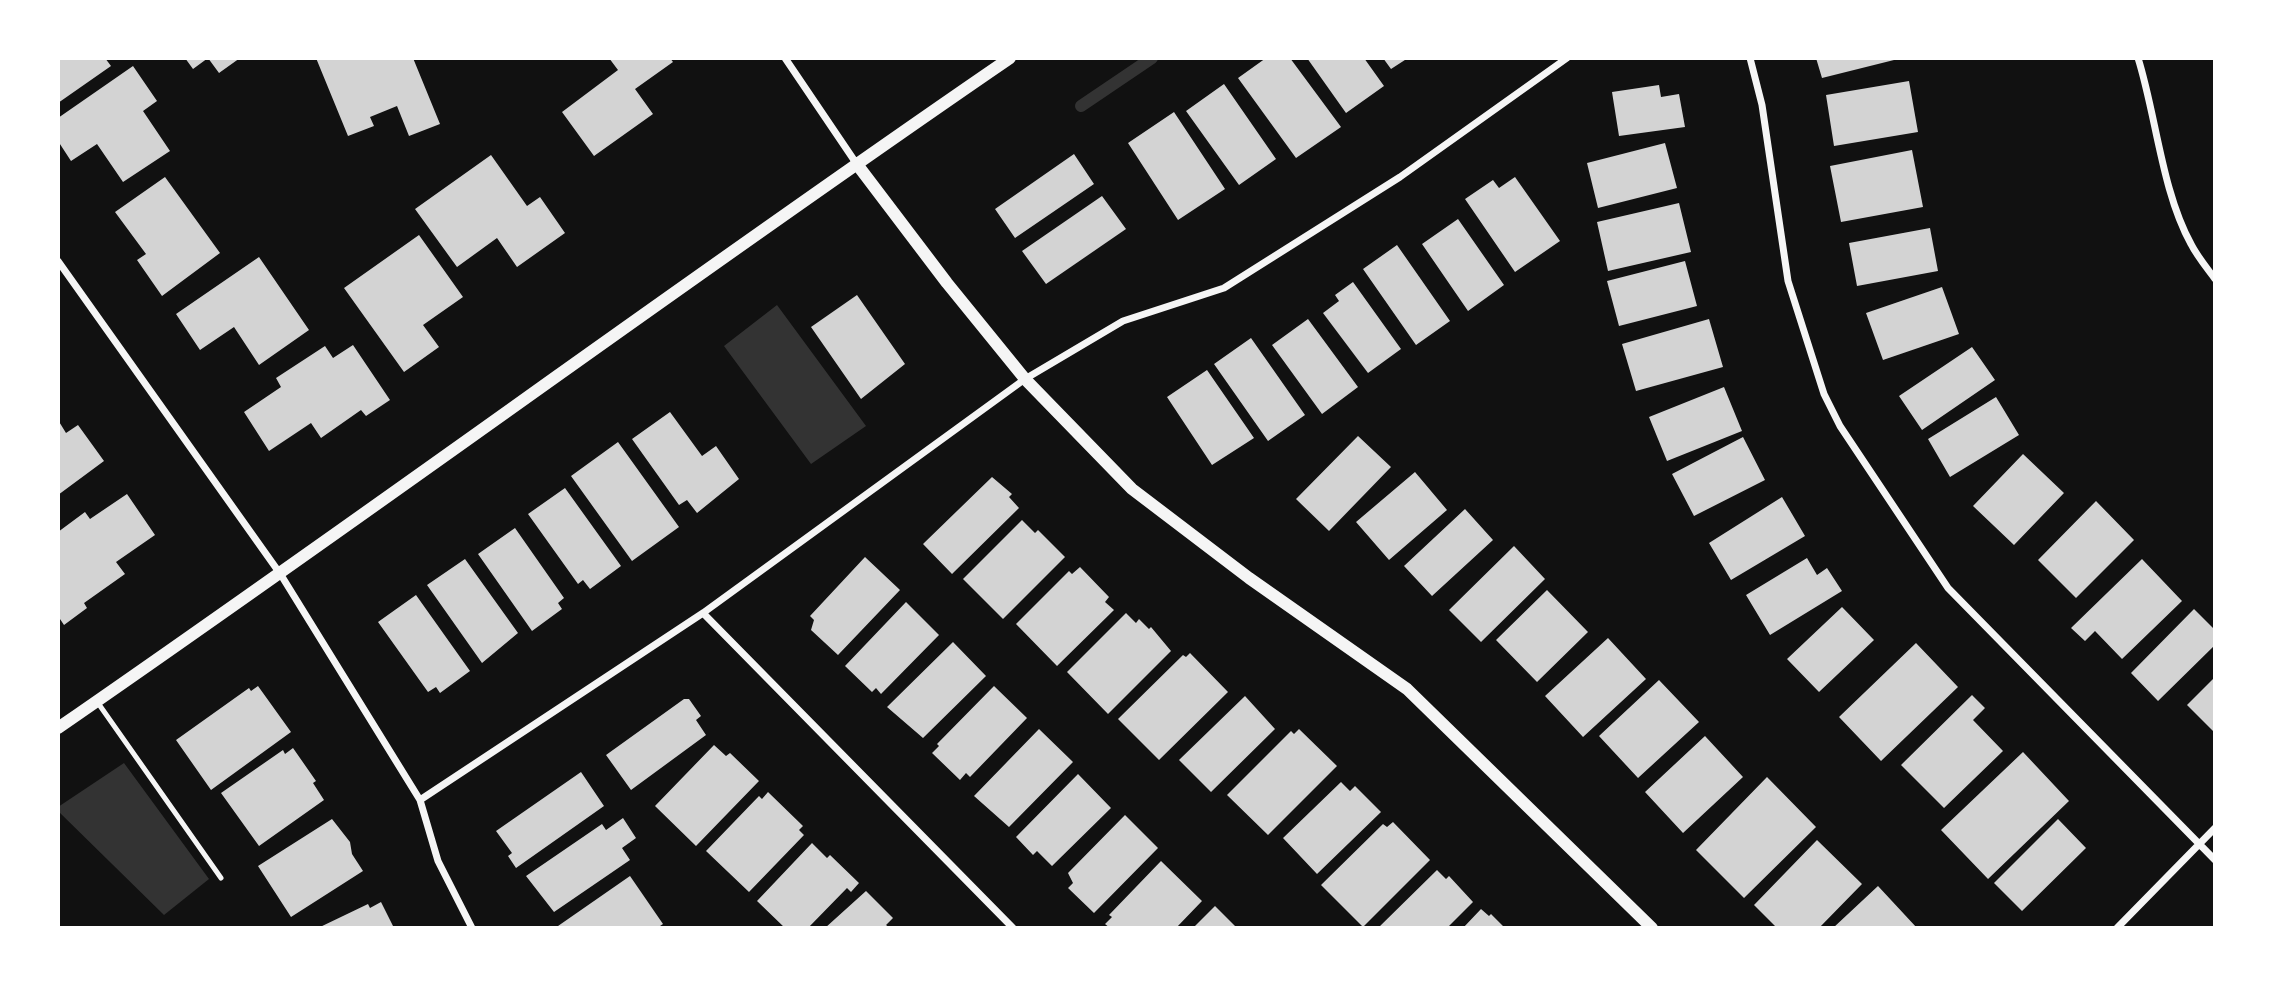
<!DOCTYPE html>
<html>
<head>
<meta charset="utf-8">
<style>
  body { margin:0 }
  #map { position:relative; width:2273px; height:986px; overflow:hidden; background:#111; font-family:Jost,sans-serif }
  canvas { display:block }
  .frame { position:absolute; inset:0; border:60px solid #fff; pointer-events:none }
</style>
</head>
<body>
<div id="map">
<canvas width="2273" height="986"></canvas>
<div class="frame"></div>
</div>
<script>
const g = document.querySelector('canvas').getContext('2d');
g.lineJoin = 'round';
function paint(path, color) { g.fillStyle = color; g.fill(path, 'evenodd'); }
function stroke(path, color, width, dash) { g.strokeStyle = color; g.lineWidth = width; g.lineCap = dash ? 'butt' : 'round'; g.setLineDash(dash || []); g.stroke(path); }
paint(new Path2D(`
  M777,305L866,426L811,464L724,346Z
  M124,763L209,879L164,915L58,811V807Z`), '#333');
stroke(new Path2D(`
  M1081,106L1152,58`), '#333', 12);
paint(new Path2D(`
  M58,58H105L111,66L58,103Z
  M185,58H240L219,73L208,58L193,69Z
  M316,58H413L440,124L409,136L397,106L370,117L374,126L348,136Z
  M609,58H670L673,62L635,89L653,114L594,156L562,112L618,70Z
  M1266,58H1290L1341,127L1296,158L1238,78Z
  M1307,58H1364L1384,86L1346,113Z
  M1383,58H1408L1391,69Z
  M1816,58H1898V59L1822,78Z
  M133,66L157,101L143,111L170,151L123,182L97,144L71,161L58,141V118Z
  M1909,81L1918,132L1834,146L1826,95Z
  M1224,84L1276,159L1239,185L1186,111Z
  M1659,85L1661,97L1679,94L1685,127L1619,136L1612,92Z
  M1174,112L1225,189L1178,220L1128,143Z
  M1665,143L1677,188L1598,208L1587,163Z
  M1912,150L1923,207L1841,222L1830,166Z
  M1074,154L1094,184L1015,238L995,209Z
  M491,155L527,206L540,197L565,233L517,267L497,238L457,267L415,209Z
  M165,177L220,253L162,296L137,260L146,254L115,212Z
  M1515,177L1560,241L1515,272L1465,199L1493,180L1499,188Z
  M1102,196L1126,229L1046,284L1022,251Z
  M1679,203L1691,252L1608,271L1597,222Z
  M1458,219L1504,285L1468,311L1422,244Z
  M1930,228L1938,271L1857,286L1849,243Z
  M419,235L463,297L423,325L439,347L404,372L344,288Z
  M1397,245L1450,321L1416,345L1363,269Z
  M259,257L309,330L259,365L234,327L200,350L176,314Z
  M1685,261L1697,306L1619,326L1607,281Z
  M1353,282L1401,349L1368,373L1323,313L1339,301L1335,295Z
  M1942,287L1959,334L1883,360L1866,313Z
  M857,295L905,364L861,399L811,327Z
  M1308,319L1358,387L1322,414L1272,345Z
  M1709,319L1723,367L1636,391L1622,344Z
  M1251,338L1305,415L1268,441L1214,364Z
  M353,345L390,400L366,416L361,410L321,438L311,423L269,451L244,412L281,387L276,378L325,346L333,358Z
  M1972,347L1995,380L1922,430L1899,396Z
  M1207,370L1254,438L1212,465L1167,397Z
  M1724,387L1742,431L1667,461L1649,417Z
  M1996,397L2019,435L1950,477L1928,439Z
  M670,412L702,456L716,446L739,479L697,513L687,500L679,505L632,439Z
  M58,420L66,433L78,425L104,461L58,495Z
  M1358,436L1391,467L1329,531L1296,499Z
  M1743,437L1765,480L1694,516L1672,474Z
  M618,442L679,527L632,561L571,476Z
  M2023,454L2064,493L2014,545L1973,506Z
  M1415,472L1447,510L1389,560L1356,522Z
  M992,477L1012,494L1009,497L1019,508L952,574L923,544Z
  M565,488L621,566L590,589L583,580L578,584L528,514Z
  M127,494L155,535L116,562L125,574L84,603L87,608L64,625L58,616V532L85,512L90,519Z
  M1782,497L1805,536L1731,580L1709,543Z
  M2096,501L2134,540L2076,598L2038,560Z
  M1465,509L1493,540L1432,596L1404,566Z
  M1022,520L1035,533L1038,530L1065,557L1003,619L963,579Z
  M515,528L564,598L558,603L562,609L532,631L478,554Z
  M1514,546L1545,579L1481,642L1449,610Z
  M865,557L900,590L838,655L811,630L814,620L810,616Z
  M1807,558L1817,575L1827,568L1842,591L1770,635L1746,595Z
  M465,559L518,633L482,663L427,585Z
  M2142,559L2182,601L2122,659L2095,631L2085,641L2071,628Z
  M1080,567L1109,597L1105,602L1114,610L1057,666L1016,624L1069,571L1072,574Z
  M1547,590L1588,632L1537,682L1496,640Z
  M416,595L470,671L440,693L436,687L428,692L378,622Z
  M906,602L939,635L881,694L876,688L872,692L845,666Z
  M1842,607L1874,640L1819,692L1787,659Z
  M2194,609L2215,630V645L2158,701L2131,673Z
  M1126,613L1136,623L1139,619L1149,629L1151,627L1171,651L1108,714L1067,672Z
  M1608,638L1646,679L1583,737L1545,696Z
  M953,642L986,676L923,738L887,707Z
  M1916,643L1958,687L1881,761L1839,717Z
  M1190,653L1228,692L1159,760L1118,719L1183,655L1186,657Z
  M2215,677V733L2187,705Z
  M1659,680L1699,722L1638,778L1599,736Z
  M258,686L291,732L211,790L176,740L249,688L251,691Z
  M994,686L1027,718L970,777L966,773L960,780L932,753L939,746L937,744Z
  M1972,695L1985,708L1973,720L2003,751L1944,808L1901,765Z
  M1245,696L1275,729L1211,792L1179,760Z
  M684,699H689L701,716L696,720L706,735L631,790L606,755Z
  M1039,729L1073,762L1009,827L974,796Z
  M1299,729L1337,766L1268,835L1227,795L1291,731L1294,734Z
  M1705,736L1743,777L1683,833L1645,792Z
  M714,745L726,756L730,753L759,781L696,846L655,806Z
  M293,748L316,781L313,783L324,800L259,846L221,793L283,750L285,754Z
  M2023,752L2069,801L1988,879L1941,830Z
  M581,772L604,806L516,868L508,856L512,853L496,831Z
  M1078,774L1111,808L1052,866L1037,851L1033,855L1016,837Z
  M1767,777L1816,827L1744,898L1696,850Z
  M1341,782L1350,791L1355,786L1381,812L1317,874L1283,838Z
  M768,792L803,826L799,830L804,835L749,892L706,851L759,796L762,799Z
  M1125,815L1158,848L1094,913L1068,888L1073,883L1068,873Z
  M623,818L636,838L622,848L630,860L554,912L526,876L602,824L606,830Z
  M332,819L350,842L352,854L363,871L291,917L258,866Z
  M2058,819L2086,848L2022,911L1994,883Z
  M1393,822L1430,860L1363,927L1321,885L1383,824L1387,827Z
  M1817,840L1862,884L1819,928H1777L1754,905Z
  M812,843L827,858L830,855L859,883L851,892L847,888L808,928H785L757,901Z
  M1161,861L1202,901L1176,928H1110L1105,924L1112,917L1109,915Z
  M1437,870L1446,879L1449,876L1473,902L1447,928H1378Z
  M630,876L663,924L657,928H560L558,926Z
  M1878,886L1917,928H1833Z
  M866,891L893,918L886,925L890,928H825Z
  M381,902L394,928H318L368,904L370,908Z
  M1215,906L1237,928H1193Z
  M1481,909L1489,916L1491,914L1505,928H1463Z`), '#d3d3d3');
stroke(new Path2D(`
  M98,703L221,878`), '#f5f5f5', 5);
stroke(new Path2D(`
  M785,58L856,163
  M1750,58L1762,105L1788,281L1824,394L1840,426L1948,588L2215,860
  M2138,58C2156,115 2162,192 2191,244C2197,256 2207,268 2215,279
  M58,261L281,575L420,800L438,861L472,928
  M703,613L1013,928
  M420,800L703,613L1025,379L1123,321L1224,288L1400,177L1567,58
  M2117,928L2215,828`), '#f5f5f5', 7);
stroke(new Path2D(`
  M856,163L947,283L1025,379L1132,489L1249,578L1407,689L1652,928
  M58,728C377,508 690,277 1010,58`), '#f5f5f5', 12);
</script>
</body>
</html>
